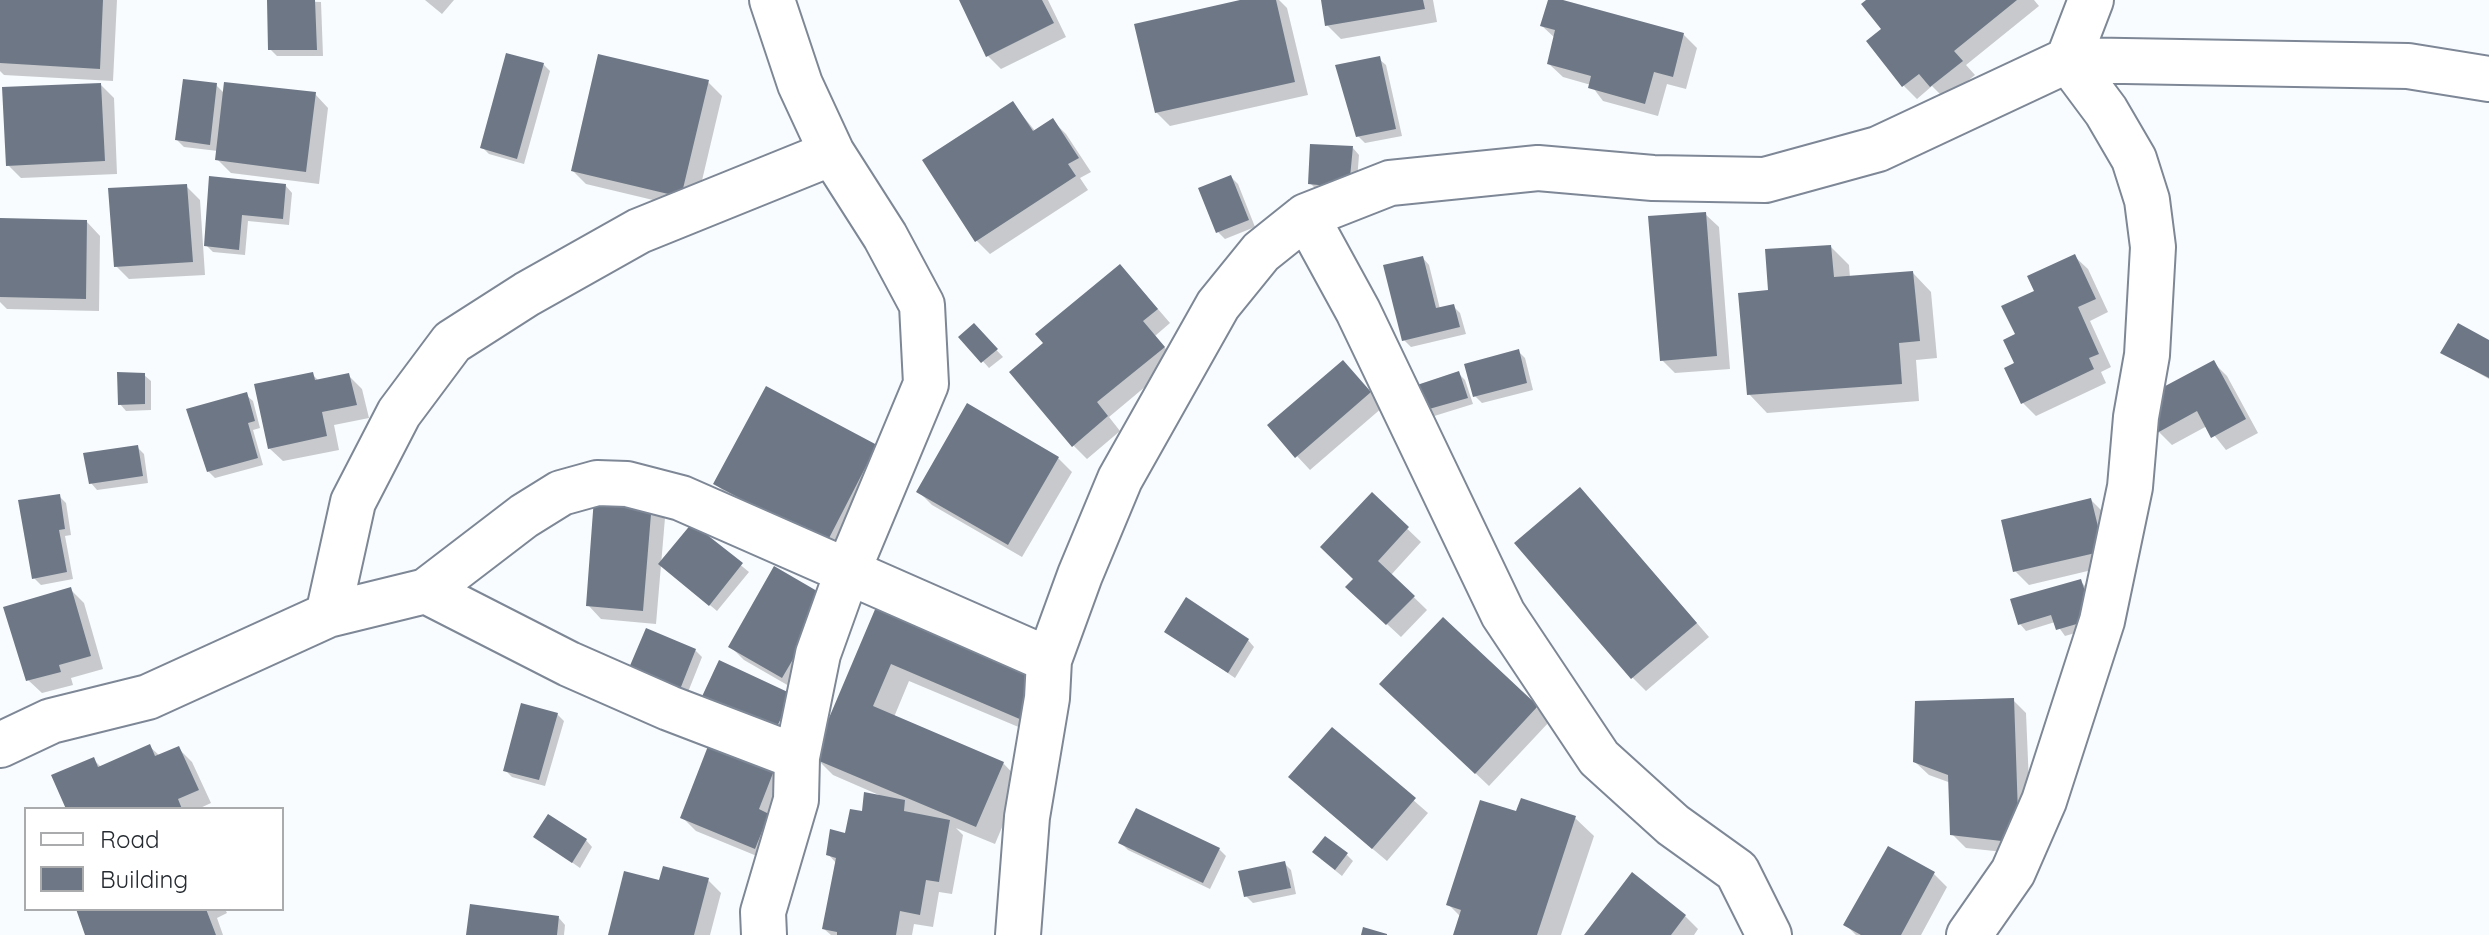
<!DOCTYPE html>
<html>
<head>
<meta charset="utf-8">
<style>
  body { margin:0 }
  #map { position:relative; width:2489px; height:935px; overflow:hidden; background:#f9fcff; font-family:Quicksand,sans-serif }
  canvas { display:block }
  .legend { position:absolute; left:24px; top:807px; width:260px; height:104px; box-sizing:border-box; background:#fff; border:2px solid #a9abad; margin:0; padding:10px 14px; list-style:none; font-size:24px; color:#272c32 }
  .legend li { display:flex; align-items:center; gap:16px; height:40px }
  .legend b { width:40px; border:2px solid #a9abad }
</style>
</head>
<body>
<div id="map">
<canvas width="2489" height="935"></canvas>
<ul class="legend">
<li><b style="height:10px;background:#fff"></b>Road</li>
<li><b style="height:22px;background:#6d7786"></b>Building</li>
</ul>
</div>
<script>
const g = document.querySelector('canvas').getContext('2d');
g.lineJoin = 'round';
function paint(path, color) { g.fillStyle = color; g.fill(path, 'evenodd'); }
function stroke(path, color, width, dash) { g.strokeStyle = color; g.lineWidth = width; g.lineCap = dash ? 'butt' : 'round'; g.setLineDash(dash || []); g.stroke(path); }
paint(new Path2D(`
  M0,0H117L113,81L4,75L0,71Z
  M269,0L321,2L323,56H277L270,49Z
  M425,0H454L442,14Z
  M961,0H1048L1066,37L1001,69L988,56Z
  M1249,0H1279L1287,8L1308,95L1170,126L1156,112Z
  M1323,0H1433L1437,22L1341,39L1327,25Z
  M1550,0L1683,34L1697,48L1686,89L1667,84L1658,116L1603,101L1591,85L1563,77L1549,64L1555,38L1542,26Z
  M1870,0H2034L2039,6L1966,65L1975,75L1945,99L1932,86L1917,99L1904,86Z
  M1379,59L1386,65L1402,136L1365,143L1358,136Z
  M543,64L550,71L524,164L489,154L482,147Z
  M708,82L722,96L695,210L586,184L573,171Z
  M101,85L114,98L117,174L21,178L8,165Z
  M216,85L225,94H315L328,108L319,184L231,173L217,159L218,151L184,147L177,140Z
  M1013,104L1036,132L1053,121L1066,134L1091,172L1080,178L1088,190L990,254L976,240Z
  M1353,148L1359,155L1356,194L1317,190L1310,183Z
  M1231,177L1238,184L1255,227L1225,239L1218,232Z
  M211,178L286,186L292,193L289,225L248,221L245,255L213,252L206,245Z
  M186,186L200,200L205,275L129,279L116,266Z
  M1705,214L1719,227L1730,369L1675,373L1662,360Z
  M0,220L87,222L100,236L99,311L7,309L0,302Z
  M1831,247L1849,265L1850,278L1913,273L1931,292L1937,358L1916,360L1919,401L1767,413L1749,394L1770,292Z
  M2074,256L2088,269L2108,312L2090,321L2111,367L2101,372L2106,383L2036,416L2023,403L2016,364L2017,335L2037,292Z
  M1423,258L1429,265L1440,309L1453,306L1460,313L1466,334L1411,347L1404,340Z
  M1133,280L1170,323L1155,336L1176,361L1109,417L1120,431L1087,459L1073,445L1045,344Z
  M974,326L1003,357L989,368L961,337Z
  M2489,342V379L2443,353Z
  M1518,351L1525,358L1533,390L1482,403L1475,396Z
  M2214,363L2227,376L2258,433L2226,450L2207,426L2172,445L2159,432Z
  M312,374L319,381L348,375L362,389L369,418L334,425L339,450L283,461L269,448Z
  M1459,374L1465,380L1473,404L1431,417L1424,410Z
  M144,375L151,381V410L126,411L120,404Z
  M1356,376L1383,407L1310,470L1297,456Z
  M246,395L253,401L260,428L253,430L263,465L215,478L208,471Z
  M137,447L144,454L148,483L97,490L91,483Z
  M876,447L840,556L729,497L716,484Z
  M1058,458L1072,472L1022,557L932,505L918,491Z
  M1372,495L1421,542L1391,575L1427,610L1401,637L1361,600L1356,579Z
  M59,496L66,503L71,535L65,536L73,579L41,585L34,578Z
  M2091,500L2104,513L2117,564L2029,585L2015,571Z
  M1593,503L1709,637L1646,691L1632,677Z
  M651,504L665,518L656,624L601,619L588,605Z
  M692,525L749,572L717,611L668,570Z
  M2080,581L2087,588L2099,626L2065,636L2055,622L2026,631L2020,624Z
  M71,590L84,603L103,669L71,678L73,685L42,693L28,680Z
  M828,600L796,690L744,660L730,646Z
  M880,603L1041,672L1040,736L909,681L894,717L1003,763L1021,782L995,844L956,828L963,835L952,894L939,892L933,927L914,924L912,935H831L824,929L837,864L828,854L879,795L833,775L815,757Z
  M1444,620L1550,721L1489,786L1395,697Z
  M1166,631L1248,640L1254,647L1235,678Z
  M695,650L702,657L684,702L635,681Z
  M2013,700L2026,713L2032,855L1966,848L1952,834L1951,783L1929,775L1915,762Z
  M557,714L564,721L545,786L512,777L505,770Z
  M1332,729L1428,813L1387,861L1304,791Z
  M149,746L160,756L178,748L192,762L211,803L198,809H69L93,759L102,768Z
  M774,769L788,783L769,861L696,831L683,818Z
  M1517,814L1575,818L1594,836L1561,935H1455L1461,917L1448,904Z
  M536,837L586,840L592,847L580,868Z
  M1121,843L1219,849L1226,856L1210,889L1128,850Z
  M1347,855L1353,861L1342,876L1321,859Z
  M1284,863L1291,870L1296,894L1253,903L1246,896Z
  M1934,874L1947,887L1921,935H1856L1846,925Z
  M708,880L721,893L710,935H610L661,882Z
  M78,909H225L227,913L217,918L223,935H87Z
  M1685,916L1698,929L1694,935H1586Z
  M559,918L565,925L564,935H468Z`), '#0003');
paint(new Path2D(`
  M0,0H103L100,69L0,63Z
  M267,0H315L317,50H268Z
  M959,0H1042L1054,23L986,57Z
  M1240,0H1276L1295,82L1155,113L1134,24Z
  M1321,0H1423L1425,9L1325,26Z
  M1548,0H1563L1684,33L1673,77L1654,72L1645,104L1588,88L1591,76L1547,64L1555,30L1540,26Z
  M1866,0H2017L1954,51L1963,61L1930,87L1919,74L1902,87L1866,41L1881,29L1861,4Z
  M506,53L544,63L517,159L480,148Z
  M598,54L709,80L681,197L571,171Z
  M1380,56L1396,129L1356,137L1335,65Z
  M183,79L217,83L210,145L175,140Z
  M224,82L316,92L306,172L215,160Z
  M101,83L105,161L6,166L2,87Z
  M1013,101L1033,131L1053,118L1079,158L1068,164L1076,176L975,242L922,160Z
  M1310,144L1353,146L1349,188L1308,184Z
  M1231,175L1249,220L1216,233L1198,188Z
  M209,176L286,184L283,219L242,215L239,250L204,246Z
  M187,184L193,262L114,267L108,188Z
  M1706,212L1717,356L1660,361L1648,216Z
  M0,218L87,220L86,299L0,297Z
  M1831,245L1834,277L1913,271L1920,341L1899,343L1902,384L1747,395L1738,293L1768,290L1765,249Z
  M2075,254L2096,299L2078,307L2099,354L2089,358L2094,369L2021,404L2004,368L2014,363L2003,340L2015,334L2001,306L2034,291L2027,276Z
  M1423,256L1436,308L1454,304L1460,327L1402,341L1383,265Z
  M1120,264L1158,309L1143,321L1165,347L1097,402L1108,416L1072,447L1009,372L1043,343L1035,334Z
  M974,323L998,349L981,363L958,337Z
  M2458,323L2489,340V378L2440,353Z
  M1519,349L1527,383L1473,397L1464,364Z
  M1343,360L1371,392L1295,458L1267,425Z
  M2214,360L2246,419L2211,438L2197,411L2157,433L2139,400Z
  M1459,371L1468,398L1422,411L1414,386Z
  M117,372L145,373V404L118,405Z
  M313,372L315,380L349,373L357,405L322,412L327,436L268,449L254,384Z
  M766,386L877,445L826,544L713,484Z
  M247,392L255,421L248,423L258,458L207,472L186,409Z
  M967,403L1059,457L1008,545L916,492Z
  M138,445L143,476L89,484L83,453Z
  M1580,487L1697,623L1631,679L1514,543Z
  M1372,492L1409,527L1378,561L1415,596L1386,625L1345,587L1353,579L1320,547Z
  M60,494L65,529L59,530L67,572L32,579L18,500Z
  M594,498L652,502L643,611L586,606Z
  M2091,498L2104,551L2013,572L2001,520Z
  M692,523L743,563L709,606L658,564Z
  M774,566L829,598L782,678L728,647Z
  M2081,579L2094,619L2056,630L2051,615L2018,625L2010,599Z
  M71,587L91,656L59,665L61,672L26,681L3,607Z
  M1186,597L1249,639L1228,673L1164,632Z
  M879,600L1042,670L1022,720L891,664L873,706L1004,762L976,827L812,758Z
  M1443,617L1538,706L1475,774L1379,684Z
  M646,628L696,649L677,697L626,675Z
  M719,660L792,694L772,738L698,705Z
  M2014,698L2019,843L1950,835L1948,775L1913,762L1915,701Z
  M521,703L558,713L539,780L503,771Z
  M1332,727L1416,798L1372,849L1288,777Z
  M710,741L775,768L759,809L769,814L755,849L680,818Z
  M150,744L155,756L179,746L199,790L178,799L182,809H66L51,775L94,757L98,767Z
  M864,792L905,800L904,811L950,820L939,882L926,880L920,915L900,911L896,935H837V932L822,929L836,858L826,855L830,829L845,833L850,809L862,811Z
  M1521,798L1576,816L1537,935H1453L1461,910L1446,905L1480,800L1516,811Z
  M1136,808L1220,848L1203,883L1118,843Z
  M548,814L587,839L572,863L533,837Z
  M1325,836L1348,853L1335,870L1312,852Z
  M1888,846L1935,872L1901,935H1861L1843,925Z
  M1285,861L1291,888L1244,897L1238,871Z
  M663,866L709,878L694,935H608L624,871L659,880Z
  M1632,872L1686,915L1671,935H1584Z
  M470,904L559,916L557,935H466Z
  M76,909H206L216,935H85Z
  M1363,927L1387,934V935H1361Z`), '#6d7786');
const street = new Path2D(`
  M1306,216L1358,311L1503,614L1599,758L1673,825L1737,871L1769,935
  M426,591L569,664L669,708L797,757
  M328,615L353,502L399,413L452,342L527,294L639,231L832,153
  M0,745L51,721L148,697L328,615L426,591L524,516L561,493L597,483L627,484L681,498L1049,660
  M764,935L763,912L796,800L797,757L818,654L847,573L926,384L922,305L885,236L832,153L800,84L772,0
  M1018,935L1027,817L1047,698L1049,660L1080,575L1120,479L1218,305L1261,252L1306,216L1390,183L1538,168L1653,178L1765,180L1878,149L2068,60L2408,66L2489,79
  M1969,935L2013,872L2044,801L2102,621L2130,487L2136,417L2147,355L2153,247L2147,200L2134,159L2106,111L2068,60L2091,0`);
stroke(street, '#7d8796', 48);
stroke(street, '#fff', 44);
</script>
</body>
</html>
